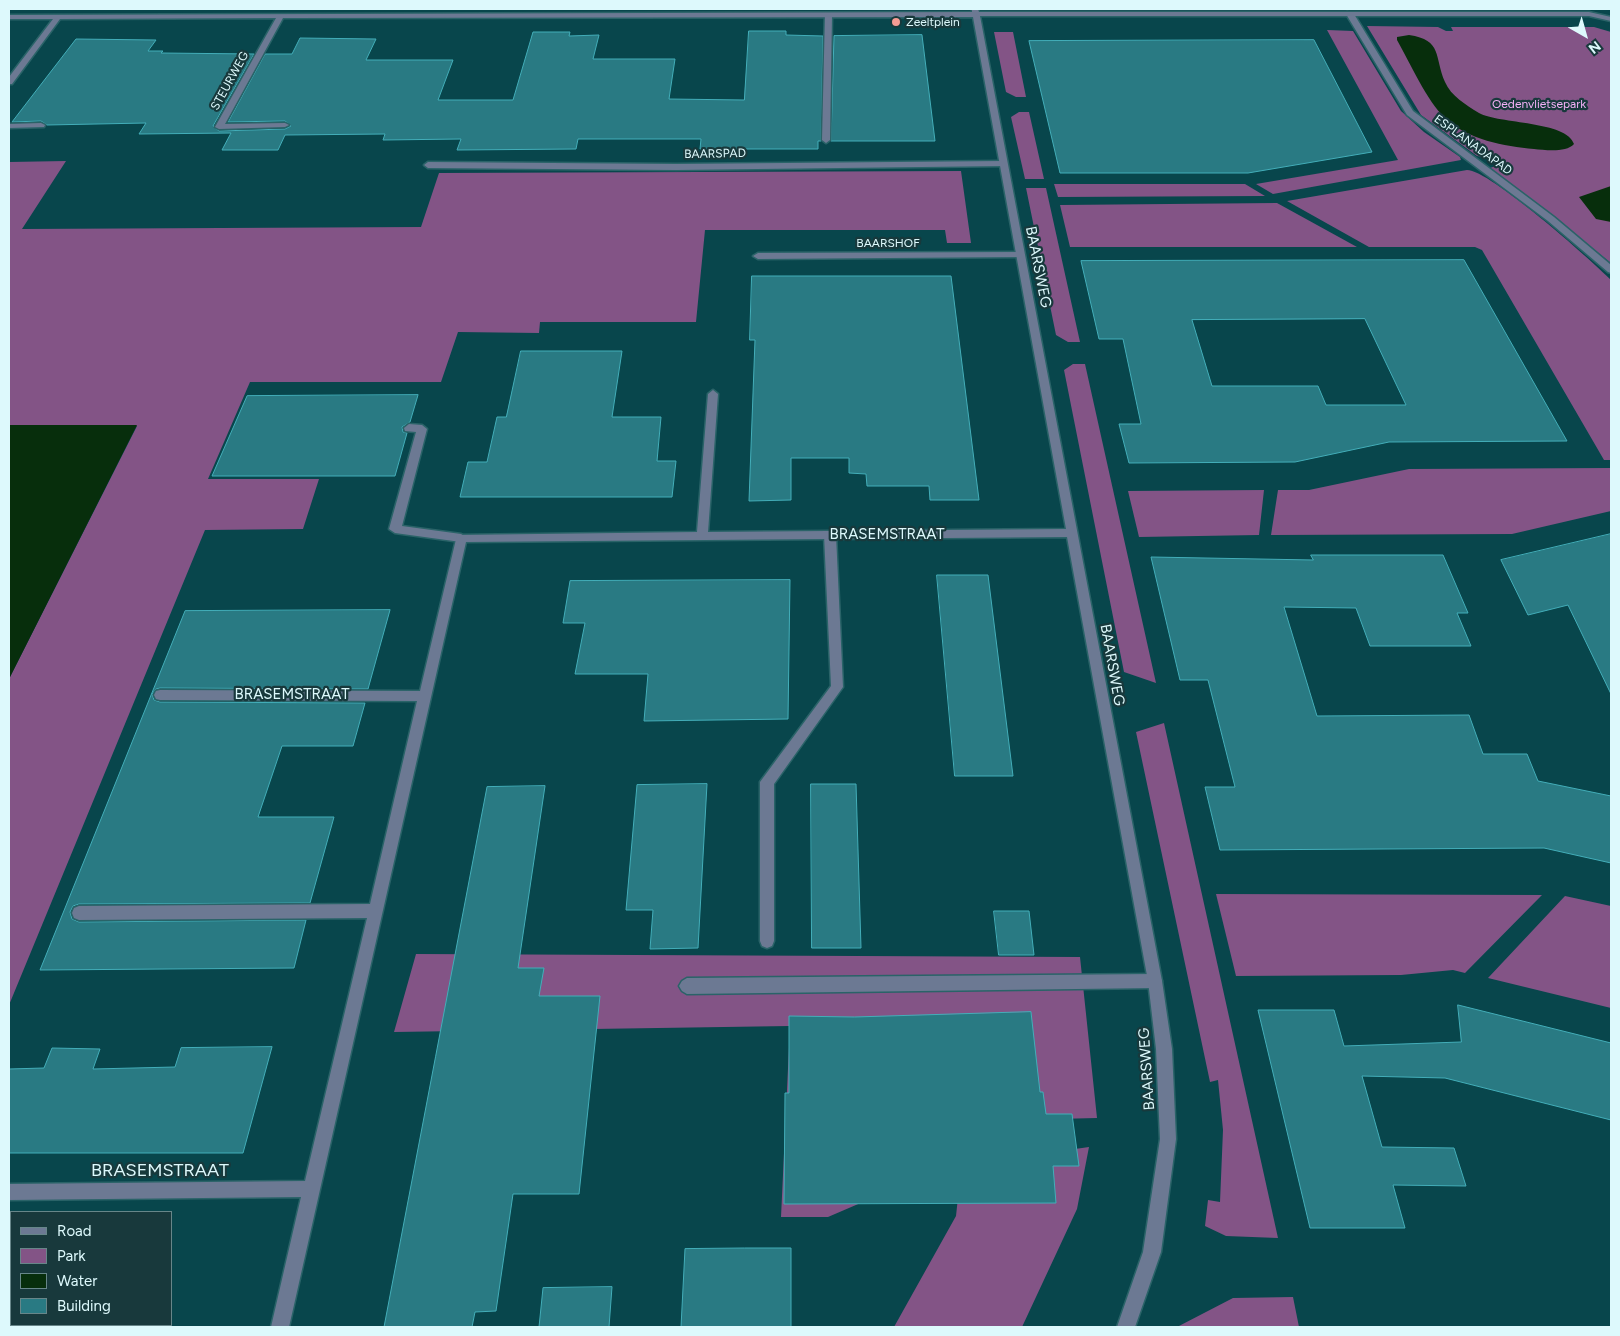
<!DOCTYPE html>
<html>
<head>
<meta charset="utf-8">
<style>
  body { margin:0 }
  #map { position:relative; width:1620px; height:1336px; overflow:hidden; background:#08464c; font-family:Figtree,sans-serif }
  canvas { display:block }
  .frame { position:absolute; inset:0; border:10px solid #ddf9fc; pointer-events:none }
  .legend { position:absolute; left:10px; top:1211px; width:162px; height:115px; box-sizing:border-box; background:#18393c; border:1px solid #678689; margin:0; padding:6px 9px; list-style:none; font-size:15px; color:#ddf9fc }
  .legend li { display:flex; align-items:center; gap:10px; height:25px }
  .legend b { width:25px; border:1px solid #678689 }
  .north { position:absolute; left:1560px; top:10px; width:50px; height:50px; -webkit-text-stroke:4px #18393c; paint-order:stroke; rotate:142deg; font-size:14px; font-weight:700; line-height:20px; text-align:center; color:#ddf9fc }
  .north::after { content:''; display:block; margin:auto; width:18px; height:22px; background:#ddf9fc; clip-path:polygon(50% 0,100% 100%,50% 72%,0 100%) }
</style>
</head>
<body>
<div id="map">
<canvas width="1620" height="1336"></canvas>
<div class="frame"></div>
<ul class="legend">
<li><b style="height:6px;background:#6c7993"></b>Road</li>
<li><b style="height:14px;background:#835486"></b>Park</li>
<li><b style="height:14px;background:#072e0c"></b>Water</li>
<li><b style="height:14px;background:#297a83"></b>Building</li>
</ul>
<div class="north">N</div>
</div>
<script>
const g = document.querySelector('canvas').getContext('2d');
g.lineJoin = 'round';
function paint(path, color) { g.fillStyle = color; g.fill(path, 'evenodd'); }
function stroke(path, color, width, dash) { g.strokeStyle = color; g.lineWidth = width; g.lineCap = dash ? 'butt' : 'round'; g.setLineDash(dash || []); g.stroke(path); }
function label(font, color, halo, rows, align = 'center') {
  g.font = font + ' Figtree,sans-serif'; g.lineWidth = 4.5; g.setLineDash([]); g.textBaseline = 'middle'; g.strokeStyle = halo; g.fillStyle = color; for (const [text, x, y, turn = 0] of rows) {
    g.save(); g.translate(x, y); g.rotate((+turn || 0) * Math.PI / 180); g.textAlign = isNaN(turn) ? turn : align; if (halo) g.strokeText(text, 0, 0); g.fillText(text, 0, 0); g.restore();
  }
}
paint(new Path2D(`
  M1367,26L1438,27L1446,31H1453L1451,27H1594L1611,32V263L1490,168L1498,165L1489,158L1477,156L1421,115Z
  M1327,30L1353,31L1401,111L1424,132L1460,157L1461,160L1273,194L1256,184L1398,160Z
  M994,32H1013L1026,97H1016L1006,92Z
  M1019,112H1029L1044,179H1025L1011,117Z
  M66,161L22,229L421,227L439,173L961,171L971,243H947L945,230H705L696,322H540L539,333L458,332L441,382H250L208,479H319L303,529L205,530L9,1005V679L137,426L9,425V162Z
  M1467,170C1490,170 1590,259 1611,280V460H1604L1482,250L1475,247H1369L1287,201Z
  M1054,184H1245L1265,196L1058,197Z
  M1026,188H1046L1080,342H1068L1056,335Z
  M1277,203L1357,247H1070L1060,205Z
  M1073,364H1085L1156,683L1124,672L1064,370Z
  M1611,468V511L1512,534L1271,535L1278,490H1309L1409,469Z
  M1264,490L1259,535L1139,537L1128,491Z
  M1164,723L1278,1238L1226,1236L1205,1226L1208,1200L1220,1202L1223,1130L1218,1080L1210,1082L1136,732Z
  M1216,894L1542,895L1465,973L1453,970L1401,975L1236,976Z
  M1565,896L1611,906V1008L1488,978Z
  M416,954L1080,957L1097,1118L1056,1119L828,1217H781L790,1026L394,1032Z
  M1089,1147L1077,1209L1022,1327H894L956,1216L959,1188L1040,1154Z
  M1293,1297L1299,1327H1177L1233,1298Z`), '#835486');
paint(new Path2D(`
  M1409,35C1443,40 1434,57 1445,82C1451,96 1466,105 1479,113C1499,124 1567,121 1574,144C1566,153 1545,150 1534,149C1504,146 1468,140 1445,118C1427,101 1410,63 1397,40V37Z
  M1611,186V222L1596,219L1579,197Z
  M9,425H137L9,679Z`), '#072e0c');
const building = new Path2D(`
  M749,31H786V35L823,36L821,141H818V149H700L701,139H578L576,149L457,150L461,139L383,140L385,134L285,135L278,150H222L231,133L139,134L146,123L47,125L41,121L12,122L76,39L156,40L148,51H163L161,53L254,54L213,126L219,131L285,129L291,126L285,121L228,122L265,54H292L300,38L376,39L366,60H453L438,100H513L533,32H570L569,36L599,35L593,59H675L669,99L744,100Z
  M922,35L935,141H831L834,36Z
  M1314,40L1372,152L1248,173H1060L1029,41Z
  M1464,260L1567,441L1389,442L1295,462L1129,463L1119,424H1141L1123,339H1099L1081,261ZM1365,319L1406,405H1326L1318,386H1212L1192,320Z
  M752,276H951L979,500H930L929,486H867L866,474L849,473V458H791V500L749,501L755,340H750Z
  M521,351H622L612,417H661L657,461H676L672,497H460L468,462H487L497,417H506Z
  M418,395L410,422L402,427L403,432L407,433L395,476H212L247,396Z
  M1611,534V694L1568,605L1528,615L1501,560Z
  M1311,555H1443L1468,613H1457L1471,646H1370L1356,608L1284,607L1317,716L1469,715L1483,754H1527L1538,781L1611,796V863L1544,848L1220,850L1205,787H1235L1208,680H1180L1151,557L1313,560Z
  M937,575H988L1013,776H955Z
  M790,580L788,719L644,721L648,674H575L585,623H563L570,581Z
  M390,610L368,689L160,688L156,689L152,694L154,700L160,702L365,703L353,746H282L258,817H334L310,903L79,904L73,906L70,912L72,919L79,922L306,920L294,968L40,970L185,611Z
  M707,784L698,948L650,949L653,910H626L637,785Z
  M811,784H856L861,948H812Z
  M545,786L518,968H544L539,996H600L579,1194H513L496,1311L475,1312L472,1327H384L487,787Z
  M994,911H1029L1034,955H999Z
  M1458,1005L1611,1043V1120L1445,1078L1362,1076L1382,1147L1454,1148L1466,1186L1393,1185L1405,1228H1310L1258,1010H1334L1344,1046L1461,1042Z
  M1031,1012L1040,1092H1043L1046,1114H1072L1079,1166H1053L1056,1203L784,1204L785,1093H789V1016L854,1017Z
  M272,1047L243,1153H9V1069L44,1068L52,1048L100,1049L93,1069L175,1067L181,1048Z
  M745,1248H791V1327H681L685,1249Z
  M612,1287L609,1327H539L543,1288Z`);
paint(building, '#297a83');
stroke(building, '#43aeb9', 1);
const service = new Path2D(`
  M825,13L832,15L830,140L826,143L822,140Z
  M1019,252L1024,255L1022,257L758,259L753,256L758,253Z
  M409,424L422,425L427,429L402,526L461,534L467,538L465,541L461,542L395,533L389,529L416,432L405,431L404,428Z
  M830,531L836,535L843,687L774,784V941L772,946L767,948L762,946L760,941V782L831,686L824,535Z
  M1155,974L1160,976L1162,981L1160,986L1155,988L687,994L682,991L679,986L682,981L687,978Z`);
const pedestrian = new Path2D(`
  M1347,12L1354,14L1413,111L1554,217L1611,265V273L1608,272L1548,221L1407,115L1346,14Z
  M1002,161L1005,162V166L676,170L428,168L424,165L428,162L676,164Z`);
const minor = new Path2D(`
  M972,9H978L979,12H1589L1611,17V21L1589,16H980L1162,981L1172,1049L1176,1139L1161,1252L1135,1327H1117L1143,1252L1160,1139L1156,1049L1148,981L1067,537L466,542L289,1327H271L301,1197L9,1200V1184L305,1181L367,918L79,920L74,918L72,913L74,908L79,906L370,904L417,701L160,700L156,699L154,695L156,691L160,690L420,691L457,535L697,532L708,394L713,390L718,394L708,532L1066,529L973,17L283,18L225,124L285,123L289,125L285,127L219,129L215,127L276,18L60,19L12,84H9V77L53,19H9V15L972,12Z
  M41,123L45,125L44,127L9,128V124Z`);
stroke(service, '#2a6368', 3);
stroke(pedestrian, '#2a6368', 3);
stroke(minor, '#2a6368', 3);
paint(service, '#6c7993');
paint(pedestrian, '#6c7993');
paint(minor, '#6c7993');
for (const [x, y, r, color] of [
  [896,22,5,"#f59c94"]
]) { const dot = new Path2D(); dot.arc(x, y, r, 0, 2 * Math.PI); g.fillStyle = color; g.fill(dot); stroke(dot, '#18393c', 2); }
label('12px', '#ddf9fc', '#18393c', [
  ["Zeeltplein",906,22]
], 'left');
label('12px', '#ddf9fc', '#18393c', [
  ["STEURWEG",230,81,-61],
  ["ESPLANADAPAD",1473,145,36],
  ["BAARSPAD",715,154,-1],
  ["BAARSHOF",888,243]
]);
label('12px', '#f4b0f7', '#18393c', [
  ["Oedenvlietsepark",1539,104]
]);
label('15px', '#ddf9fc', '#18393c', [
  ["BAARSWEG",1038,267,79],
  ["BRASEMSTRAAT",887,535],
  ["BAARSWEG",1112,665,80],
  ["BRASEMSTRAAT",292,695],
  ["BAARSWEG",1147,1069,-94]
]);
label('18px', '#ddf9fc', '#18393c', [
  ["BRASEMSTRAAT",160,1171]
]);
</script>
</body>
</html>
